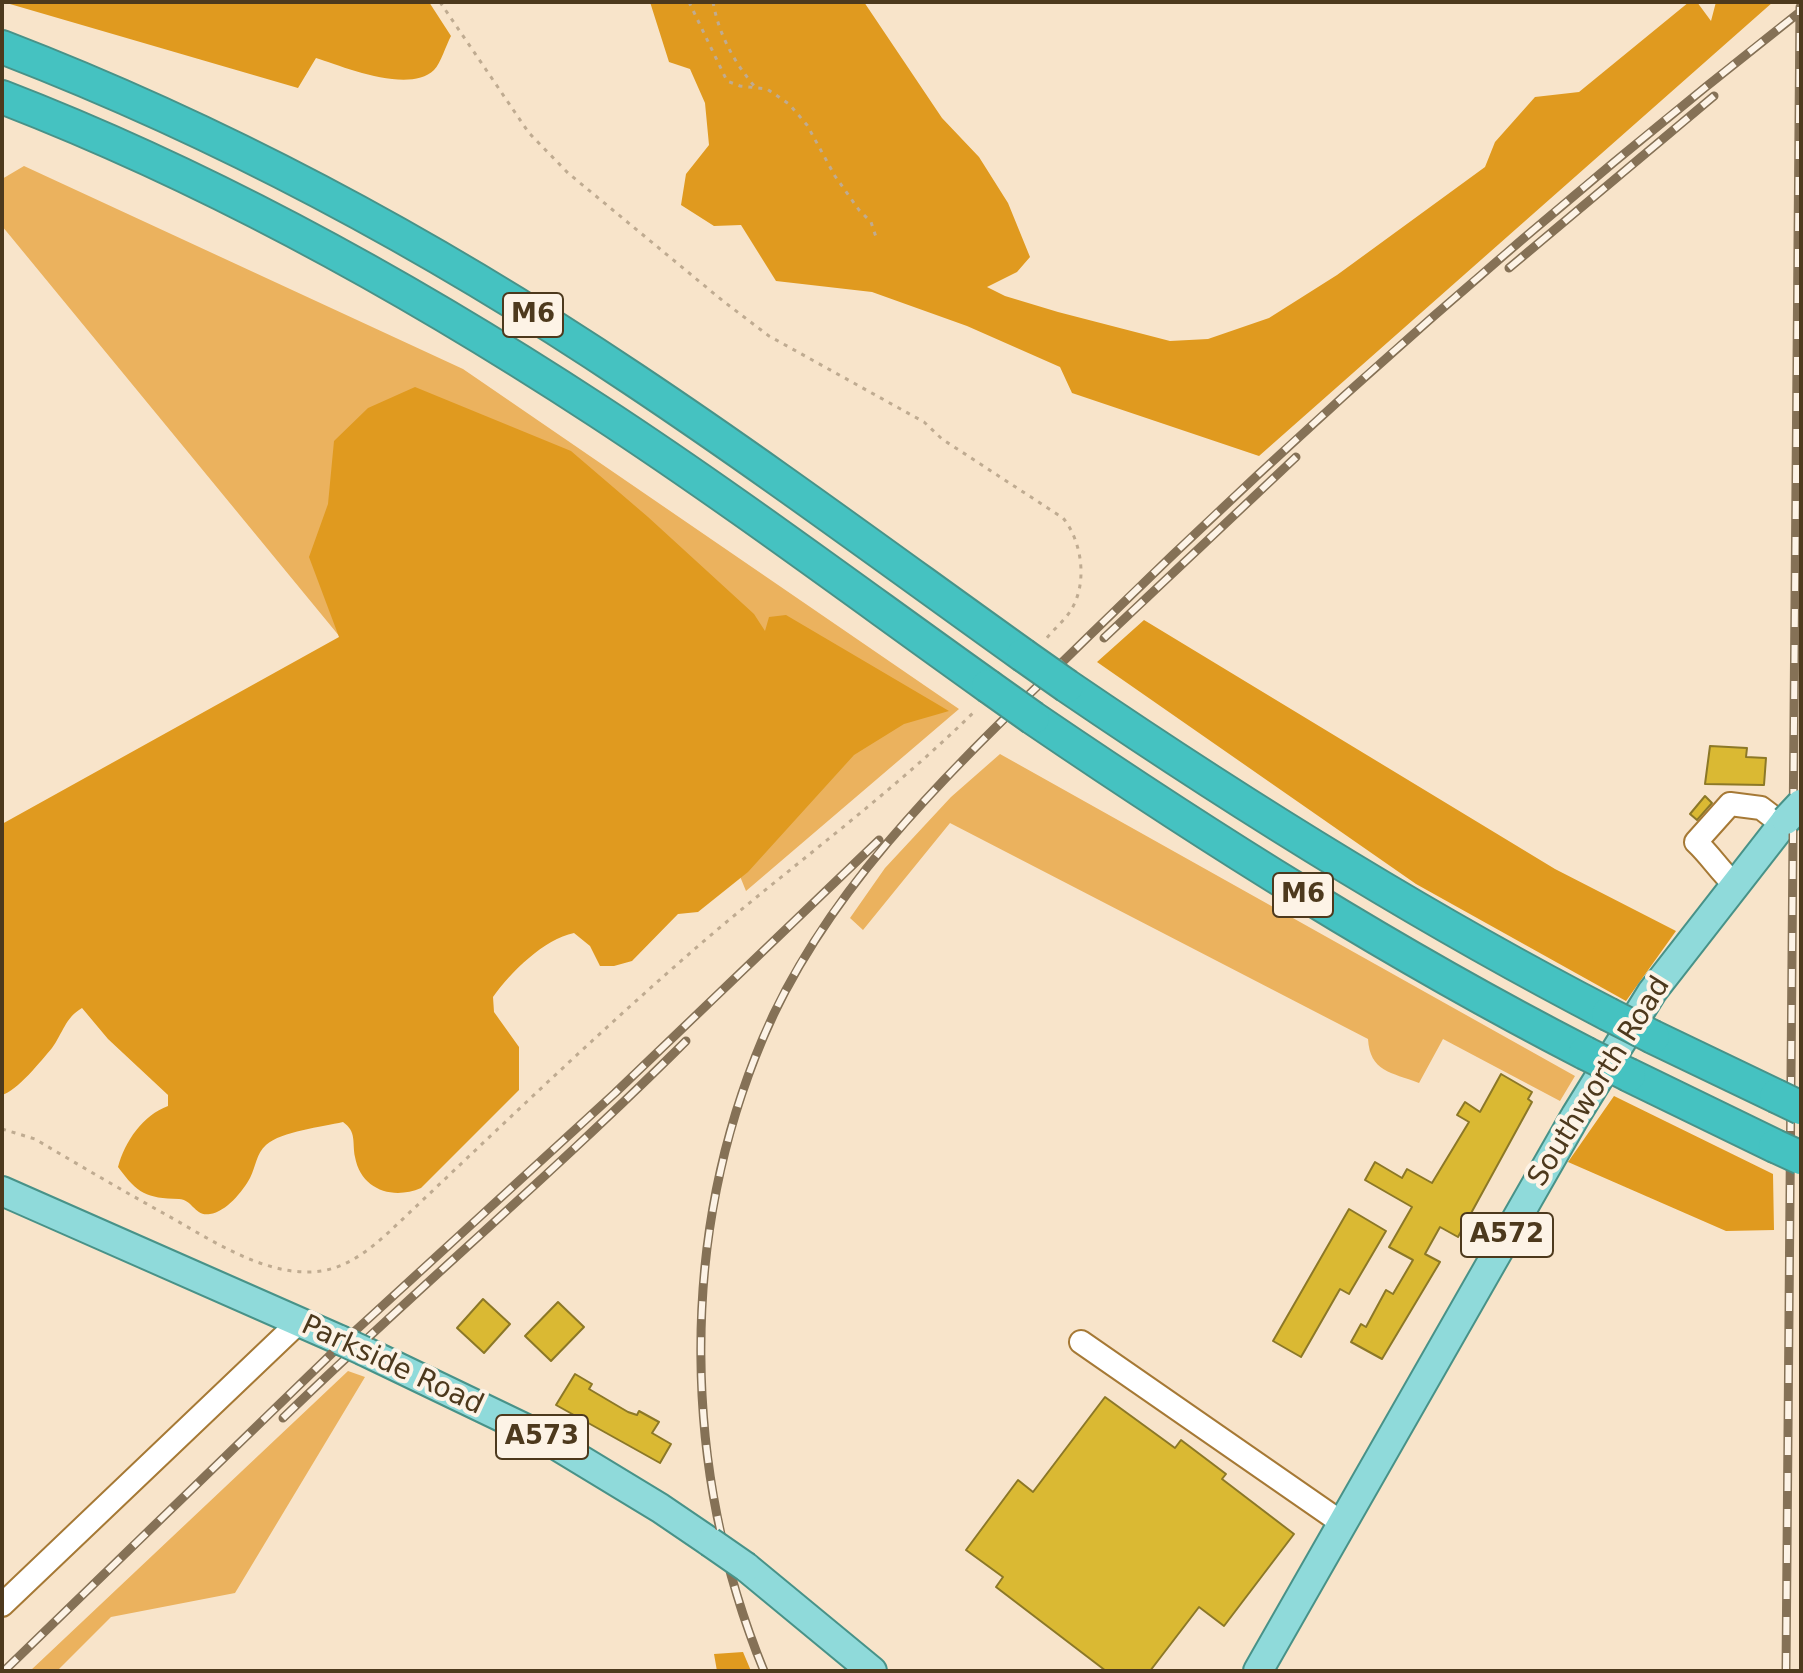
<!DOCTYPE html>
<html>
<head>
<meta charset="utf-8">
<style>
  body { margin:0 }
  #map { position:relative; width:1803px; height:1673px; overflow:hidden; background:#f8e4ca; font-family:"DejaVu Sans",sans-serif }
  canvas { display:block }
  .frame { position:absolute; inset:0; border:4px solid #4d391d; pointer-events:none }
</style>
</head>
<body>
<div id="map">
<canvas width="1803" height="1673"></canvas>
<div class="frame"></div>
</div>
<script>
const g = document.querySelector('canvas').getContext('2d');
g.lineJoin = 'round';
function paint(path, color) { g.fillStyle = color; g.fill(path, 'evenodd'); }
function stroke(path, color, width, dash) { g.strokeStyle = color; g.lineWidth = width; g.lineCap = dash ? 'butt' : 'round'; g.setLineDash(dash || []); g.stroke(path); }
function label(font, color, halo, rows, align = 'center') {
  g.font = font + ' "DejaVu Sans",sans-serif'; g.lineWidth = 8; g.setLineDash([]); g.textBaseline = 'middle'; g.strokeStyle = halo; g.fillStyle = color; for (const [text, x, y, turn = 0] of rows) {
    g.save(); g.translate(x, y); g.rotate((+turn || 0) * Math.PI / 180); g.textAlign = isNaN(turn) ? turn : align; if (halo) g.strokeText(text, 0, 0); g.fillText(text, 0, 0); g.restore();
  }
}
paint(new Path2D(`
  M24,166L463,369L959,709L746,891L726,842L340,637L2,226V179Z
  M1000,754L1575,1076L1560,1101L1443,1039L1419,1083C1391,1072 1370,1072 1368,1039L950,823L863,930L850,918L885,868L951,797Z
  M348,1371L365,1377L235,1593L111,1617L57,1671H30Z`), '#ebb25e');
paint(new Path2D(`
  M3,2H429L451,36C446,45 441,63 434,70C409,94 344,67 316,58L298,88Z
  M650,2H864L942,118L979,157L1008,203L1030,257L1017,272L987,287L1005,296L1058,312L1170,341L1208,339L1269,318L1337,275L1485,167L1495,142L1535,97L1579,92L1689,2H1697L1711,21L1716,2H1773L1259,456L1072,393L1060,367L967,326L872,292L776,281L741,225L714,226L681,205L686,174L709,145L705,103L690,69L669,62Z
  M415,387L571,451L648,517L754,614L765,631L769,617L786,615L949,711L904,724L854,755L748,872L698,912L678,914L632,961L614,966H600L590,946L574,933C544,939 511,972 493,997L494,1012L519,1047V1090L421,1188C393,1200 361,1190 355,1157C352,1142 357,1132 343,1122C322,1127 282,1131 266,1145C256,1154 256,1166 250,1178C243,1191 226,1212 210,1214C195,1217 192,1199 179,1199C146,1198 138,1194 118,1167C125,1141 143,1115 168,1106V1095L108,1039L82,1008C65,1018 63,1033 52,1048C42,1060 16,1092 2,1095V824L339,637L309,557L328,504L334,441L368,408Z
  M1144,620L1555,869L1676,931L1626,1001L1416,884L1097,662Z
  M1614,1096L1773,1174L1774,1230L1726,1231L1568,1162Z
  M743,1652L751,1671H717L714,1654Z`), '#e09a1f');
const building = new Path2D(`
  M1710,746L1747,748L1746,757L1766,758L1764,785L1705,784Z
  M1705,796L1712,803L1697,820L1690,814Z
  M1501,1074L1532,1092L1528,1099L1532,1102L1458,1237L1440,1227L1425,1254L1440,1262L1382,1359L1351,1342L1361,1324L1366,1327L1386,1290L1393,1294L1413,1260L1389,1247L1412,1207L1365,1180L1375,1162L1402,1178L1407,1169L1432,1183L1469,1122L1457,1115L1465,1102L1480,1112Z
  M1349,1209L1386,1231L1349,1294L1340,1289L1301,1357L1273,1341Z
  M483,1299L510,1324L484,1353L457,1328Z
  M558,1302L584,1327L551,1361L525,1336Z
  M575,1374L592,1384L589,1389L628,1412L637,1415L639,1411L659,1422L652,1433L671,1444L660,1463L556,1405Z
  M1105,1397L1175,1448L1181,1440L1226,1474L1222,1479L1294,1534L1224,1626L1199,1607L1150,1671H1106L996,1587L1003,1577L966,1550L1018,1480L1033,1492Z`);
paint(building, '#dab933');
stroke(building, '#8c7827', 2);
const minor = new Path2D(`
  M1734,884C1720,871 1710,855 1696,842L1730,804L1761,808L1782,824
  M1081,1342L1342,1523
  M2,1605L299,1322`);
const major = new Path2D(`
  M2,1191L340,1340
  M364,1351L543,1437L660,1508L710,1542
  M746,1567L872,1671
  M1258,1671L1576,1115L1652,992L1786,820`);
const highway = new Path2D(`
  M2,47C223,132 436,247 633,379C765,467 893,562 1023,655
  M2,97C212,178 410,288 598,411C731,498 859,594 988,686
  M1067,686C1243,806 1419,916 1608,1014
  M1033,718C1212,840 1393,954 1585,1053
  M1653,1037L1776,1096
  M1629,1075L1775,1146`);
stroke(minor, '#a67935', 26);
stroke(major, '#489288', 32);
stroke(highway, '#489288', 36);
stroke(new Path2D(`
  M440,2L529,133L568,173L723,301L769,336L924,422L942,439L1063,518C1082,541 1088,583 1071,610C1065,620 1054,629 1046,639
  M689,2L727,81L740,86L767,89L789,104L807,125L835,176L859,210L871,222L877,240
  M713,2C719,35 734,62 755,87
  M2,1129L35,1139C77,1164 120,1189 163,1213C205,1236 258,1273 309,1272C341,1272 366,1253 389,1232C493,1134 596,1034 704,941C795,863 891,794 976,710`), '#bfab91', 3, [4, 6]);
stroke(minor, '#fff', 22);
stroke(major, '#8fdada', 28);
stroke(highway, '#45c2c1', 32);
const rail = new Path2D(`
  M1509,268L1714,96
  M1104,638L1296,457
  M283,1418C415,1290 556,1171 686,1041
  M4,1671L355,1331L615,1093L879,840
  M764,1671C682,1471 678,1239 763,1038C831,877 967,756 1089,636C1314,415 1553,206 1801,11
  M1786,1671L1800,7`);
stroke(rail, '#857156', 9);
stroke(rail, '#fdf3e6', 6, [18]);
const majorBridge = new Path2D(`
  M1786,820L1801,804
  M340,1340L364,1351
  M710,1542L746,1567`);
const highwayBridge = new Path2D(`
  M1023,655L1067,686
  M988,686L1033,718
  M1608,1014L1653,1037
  M1585,1053L1629,1075
  M1776,1096L1801,1108
  M1775,1146L1801,1158`);
stroke(majorBridge, '#489288', 32, []);
stroke(highwayBridge, '#489288', 36, []);
stroke(majorBridge, '#8fdada', 28);
stroke(highwayBridge, '#45c2c1', 32);
for (const [x, y, w] of [
  [533,315,60],
  [1303,895,60],
  [1507,1235,92],
  [542,1437,92]
]) { const box = new Path2D(); box.roundRect(x - w / 2, y - 22, w, 44, 6); g.fillStyle = '#fdf3e6'; g.fill(box); stroke(box, '#4d391d', 2); }
label('bold 26px', '#4d391d', null, [
  ["M6",533,315],
  ["M6",1303,895],
  ["A572",1507,1235],
  ["A573",542,1437]
]);
label('28px', '#4d391d', '#fdf3e6', [
  ["Southworth Road",1600,1082,-58],
  ["Parkside Road",392,1366,25]
]);
</script>
</body>
</html>
